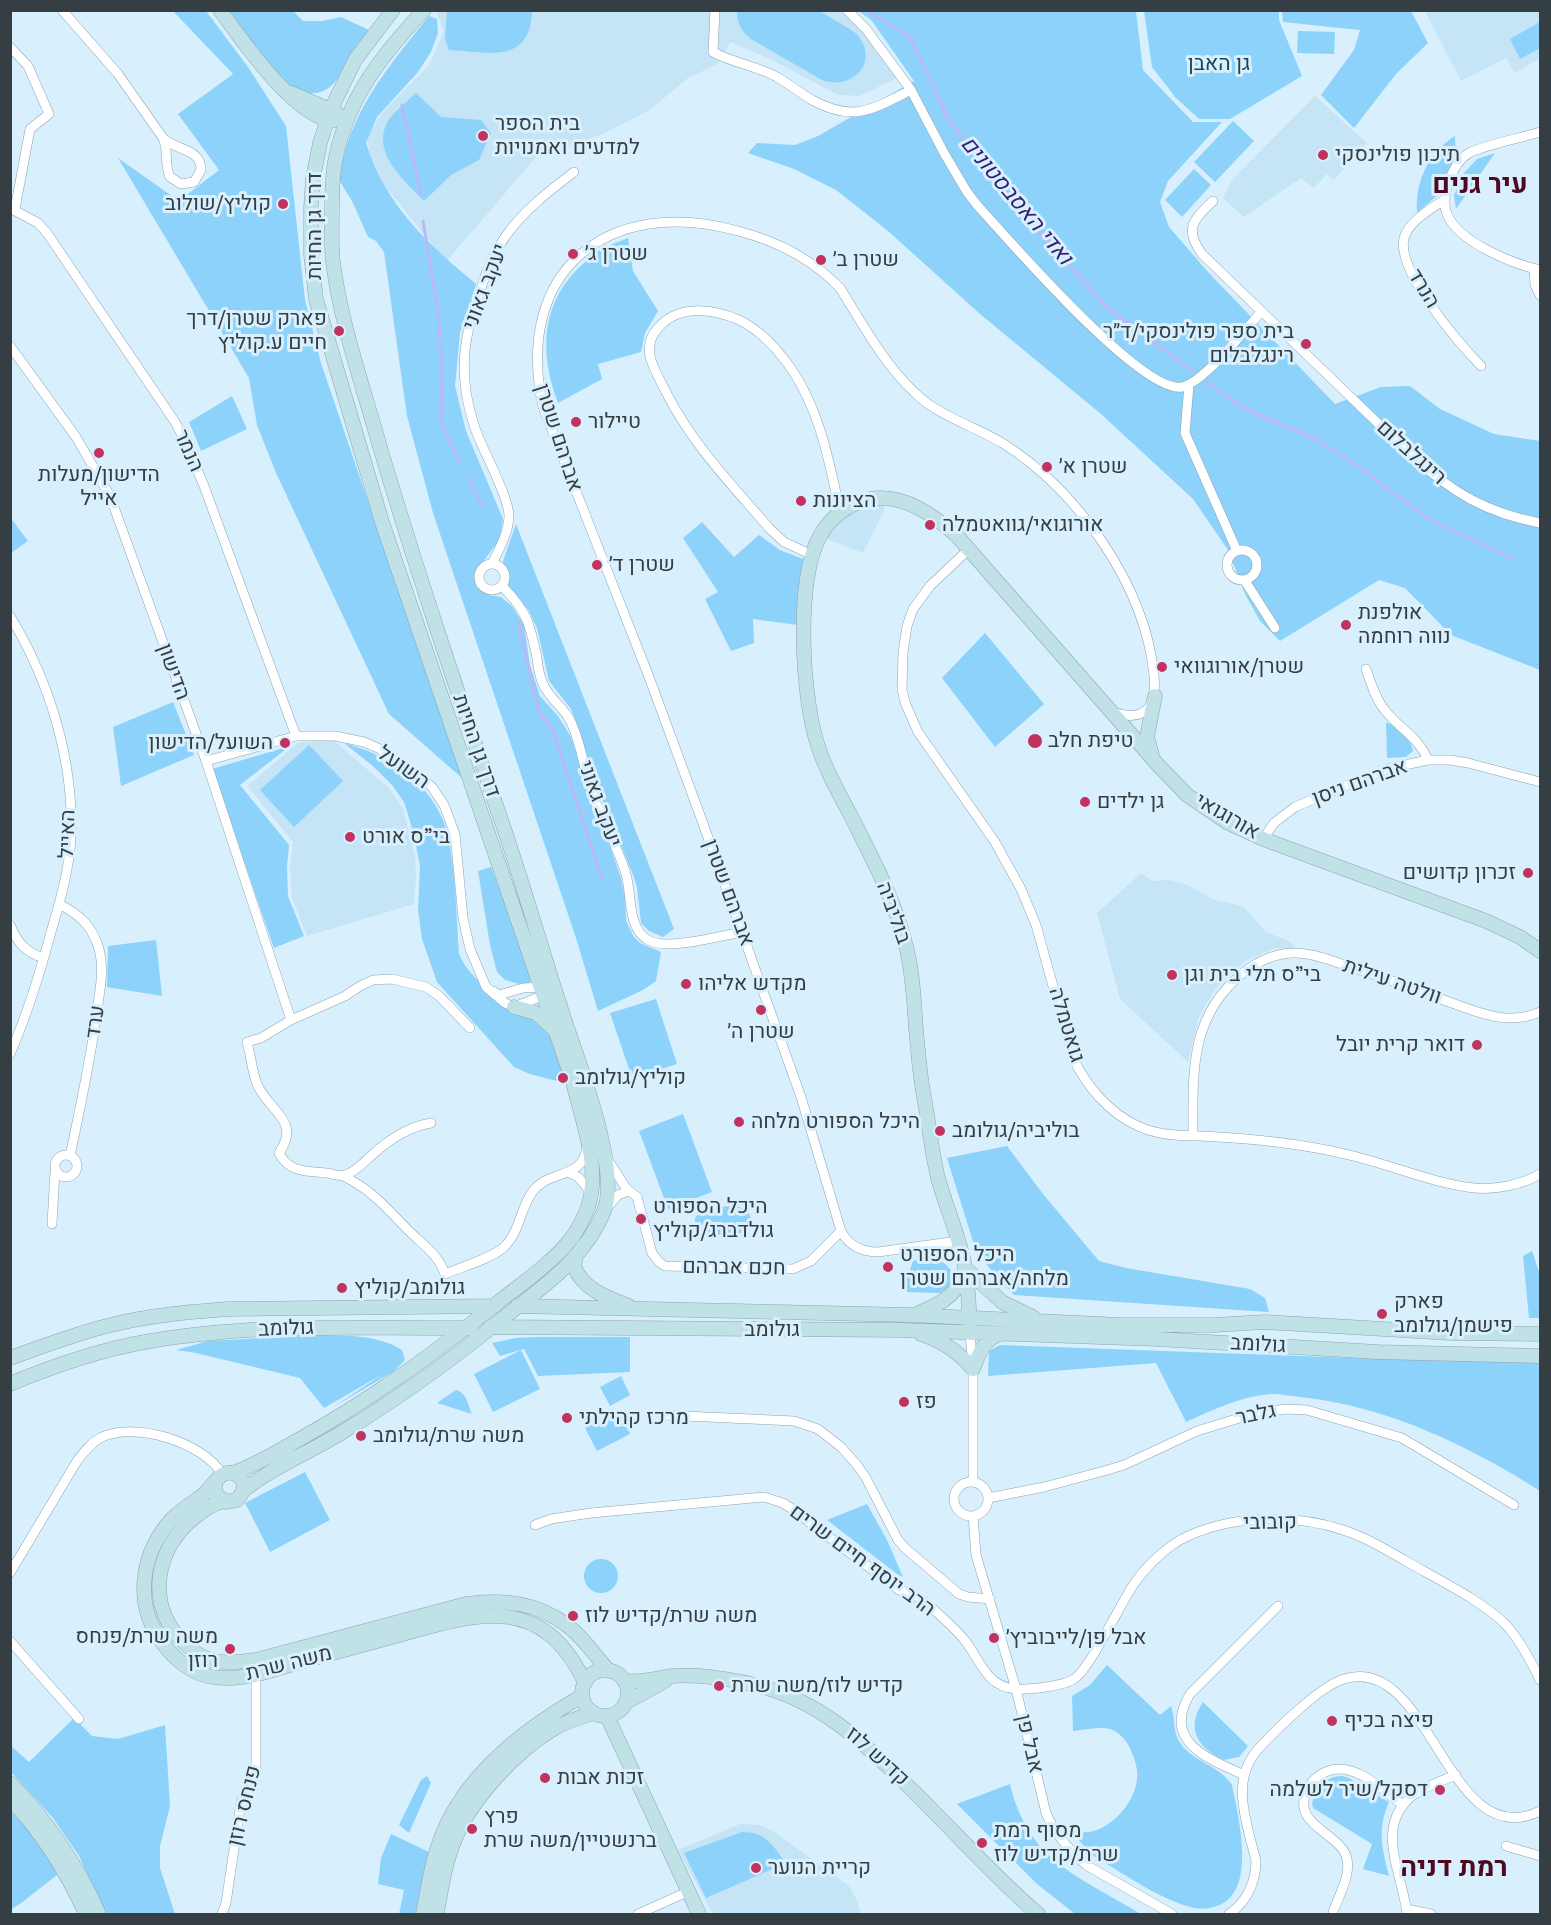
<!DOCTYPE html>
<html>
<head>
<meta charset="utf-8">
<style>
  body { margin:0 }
  #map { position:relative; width:1551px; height:1925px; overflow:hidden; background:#d8f0fe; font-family:"Space Grotesk",sans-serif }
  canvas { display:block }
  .frame { position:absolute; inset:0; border:12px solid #353e43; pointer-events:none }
</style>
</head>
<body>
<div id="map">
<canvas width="1551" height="1925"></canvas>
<div class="frame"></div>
</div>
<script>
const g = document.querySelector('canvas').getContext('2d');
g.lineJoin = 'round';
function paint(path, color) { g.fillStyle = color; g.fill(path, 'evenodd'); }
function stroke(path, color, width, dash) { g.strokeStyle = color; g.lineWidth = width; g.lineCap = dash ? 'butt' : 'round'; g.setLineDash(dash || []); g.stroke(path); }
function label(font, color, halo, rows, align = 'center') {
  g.font = font + ' "Space Grotesk",Heebo,sans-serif'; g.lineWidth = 6; g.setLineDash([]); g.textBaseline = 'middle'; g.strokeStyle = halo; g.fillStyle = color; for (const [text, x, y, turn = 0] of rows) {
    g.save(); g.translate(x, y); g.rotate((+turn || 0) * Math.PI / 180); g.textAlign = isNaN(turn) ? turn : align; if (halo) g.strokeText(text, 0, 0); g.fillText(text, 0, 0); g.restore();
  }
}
paint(new Path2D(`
  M436,11H840L861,27L876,52L899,77L860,96L838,95L766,57L730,42L718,64L688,78L651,109L603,134L537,156L446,262L385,186L370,155L367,137L382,113L429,65L444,31Z
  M1425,11H1540V58L1515,73L1506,58L1461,81Z
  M1315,96L1367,143L1334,180L1327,174L1314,188L1301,178L1244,217L1223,198L1232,180Z
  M878,498L885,509L863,553L819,536L829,523Z
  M332,739L389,788L403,809L415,856L416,880L414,904L307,936L292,898L290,868L293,842L247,786L298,743Z
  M1141,873L1152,881L1168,880L1183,883L1215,900L1243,906L1266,932L1289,941L1297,949L1275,948L1245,961L1216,988L1199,1016L1188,1062L1120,999L1097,913Z
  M740,1824L759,1825L773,1831L849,1886L856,1898L861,1914H713L678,1850Z`), '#c5e4f6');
paint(new Path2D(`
  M173,11H206L248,67L286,126L305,300L321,363L462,778L389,714L276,473L257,425L249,378L118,158L179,201L219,170L178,114L233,74Z
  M230,11H293L303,21H322L341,17L369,30C364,37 357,44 352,52C345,63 341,78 330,87C291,116 248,36 230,11Z
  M447,11H532C530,65 489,52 449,50L445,40Z
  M737,11C760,10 794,7 816,10C823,12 830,18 836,21C844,26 854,30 859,37C879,63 851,91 822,80L751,39C741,31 737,23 737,11Z
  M859,11H1136L1143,70L1193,122H1222L1168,181L1160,202L1169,227L1208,272L1335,404L1381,387L1410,386L1440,409L1494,434L1540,441V670L1451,635L1405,588L1379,580L1280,641L1260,621L1245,594L1228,550L1193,499L1101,414L980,314L888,231L836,190L794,169L748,153L757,143L795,145L818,136L914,81L872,21Z
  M1144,11H1279V20L1302,76L1230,119H1199L1175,97L1152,67Z
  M1282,11H1411L1428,43L1396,74L1354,128L1321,95L1354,50L1360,30L1283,22Z
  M429,16L437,19L438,33L431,52L418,72L377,117L366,143C386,206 427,243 476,284L460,333L455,386L466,431L503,519L500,539L474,574L476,586L488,595L501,597L512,606L524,625L530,665L540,696L558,716L571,737L587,787L607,838L621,878L625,898L626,921L634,937L640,943L661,952L656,981L643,990L598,1011L576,938L433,513L407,416L384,252L376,241L368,237L352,201L339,180C348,113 388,67 429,16Z
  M1540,22V48L1520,59L1510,39Z
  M1298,31L1335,32L1334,54L1297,53Z
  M416,93L441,117L481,120L491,133L479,160L451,175L424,201C405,181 373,155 386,125C391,113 407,102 416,93Z
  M1233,121L1254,141L1215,182L1194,162Z
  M1455,136L1456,158L1443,180L1439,194L1417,213C1415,182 1428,153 1455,136Z
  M1495,153L1456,209L1454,195L1463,174L1477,159Z
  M1194,169L1211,185L1182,217L1165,200Z
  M628,238L633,271L658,311L645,333L641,352L598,364L602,379L558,403C539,353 540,301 584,263C589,259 595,252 602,249C610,244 619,242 628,238Z
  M232,396L247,429L201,451L189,422Z
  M10,517L28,541L11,553H10Z
  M702,522L734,557L759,535L780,550L803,559L798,625L753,619L754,643L731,651L705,599L718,592L683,538Z
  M516,524L674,929L663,937L649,931L641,923L637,887L632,872L601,797L577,725L571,709L549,681L537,628L529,611L508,586L510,577L503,561Z
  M985,633L1044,704L995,747L942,678Z
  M173,702L194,755L121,786L113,727Z
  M1386,722C1400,729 1410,735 1413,751L1406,757L1387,758Z
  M344,743C385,754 425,778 443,820C456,853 456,917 459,954C474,989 514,1002 541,1027C547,1033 555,1040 559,1048C564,1058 565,1072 568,1084L530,1074L514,1067L437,982L422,939L418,910L420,866L413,831L404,802L392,785L374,767Z
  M309,745L343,781L294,827L260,790Z
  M290,746L240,785L289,845L287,867L288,896L304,936L274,948L212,769Z
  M491,867L534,977L526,986L505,980L497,972L490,945L478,871Z
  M156,940L162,996L107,987L108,946Z
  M656,999L677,1064L632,1078L610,1013Z
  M683,1114L712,1192L668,1209L639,1131Z
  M1007,1146L1043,1194L1099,1261L1126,1268L1250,1289L1265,1298L1269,1312L1014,1295L995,1276L975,1248L947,1158Z
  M736,1206L747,1210L751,1218C751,1223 750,1227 746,1231C740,1236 705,1236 699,1231C695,1227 695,1223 695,1218L702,1208Z
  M1532,1251L1540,1275V1318H1529L1523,1256Z
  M926,1258C939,1258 945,1262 953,1273L951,1285L940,1293L907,1292L905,1284L913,1261Z
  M317,1335C346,1336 377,1334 402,1350L405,1360L394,1371L330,1409L383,1374L324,1408L300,1378L196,1353L176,1350L208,1341Z
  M538,1337H630V1372L538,1376L524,1349L500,1356L492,1343L516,1338Z
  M1000,1345L1382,1359L1540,1362V1491C1468,1445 1386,1406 1300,1397C1291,1396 1282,1394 1273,1394C1244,1395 1212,1410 1186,1422L1156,1363L988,1376L989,1351Z
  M521,1350L540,1389L493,1412L474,1374Z
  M621,1376L630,1395L610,1406L600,1387Z
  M456,1390C467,1393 468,1405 472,1414L437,1403Z
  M618,1411L630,1434L597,1451L585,1428Z
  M305,1472L330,1520L270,1552L245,1503Z
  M867,1504L887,1540L903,1577L897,1574L827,1520Z
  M584 1576a17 17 0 1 1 34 0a17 17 0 1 1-34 0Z
  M1107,1665L1160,1715L1171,1706C1176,1719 1172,1731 1180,1743C1193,1762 1219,1765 1232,1785C1238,1815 1255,1882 1225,1902C1216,1908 1205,1910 1194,1908C1161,1900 1129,1877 1100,1860L1091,1854L1071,1831C1078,1832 1087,1833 1094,1831C1117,1824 1140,1796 1137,1770C1136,1763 1133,1755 1130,1748C1126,1740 1119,1732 1110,1729C1100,1726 1083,1730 1073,1731L1072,1696L1090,1685Z
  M1203,1702L1248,1746L1239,1757L1224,1760C1198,1748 1185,1729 1203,1702Z
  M74,1718L92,1736L118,1739L165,1725L170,1806L160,1846V1868L175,1914H105L79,1856L53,1818L11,1772L10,1745L29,1762Z
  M427,1776L431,1783L409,1833L399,1825L421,1780Z
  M1342,1776L1349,1778L1389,1802C1377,1830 1382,1847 1389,1876L1363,1869L1372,1844L1313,1808L1312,1802C1322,1787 1322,1777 1342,1776Z
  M1010,1784C1016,1812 1032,1842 1054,1860C1078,1880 1115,1898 1141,1914H1075L1037,1884L957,1804Z
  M10,1811L44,1845L57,1875L20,1904L11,1909Z
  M742,1832C766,1832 772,1845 786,1863L706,1898L684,1853Z
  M391,1834L429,1852L416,1914H399L404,1890L378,1884L381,1858Z`), '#8cd2fa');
stroke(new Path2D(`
  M867,10L910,37L950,122L1043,237L1110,310L1193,371
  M379,11V10
  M402,105L421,194
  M423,221L438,312L442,368L441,422L460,462
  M1208,383L1245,409L1316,439L1356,465L1430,520L1514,559
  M469,478L482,506
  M518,621L539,712L553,730L602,878`), '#bcb8f4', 3);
const street = new Path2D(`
  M62,10L118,74L163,138C169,151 164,165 170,177L181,184L194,182L201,170C201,148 176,151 163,138
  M715,10L713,52C733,63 757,66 777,77C789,84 800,93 812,100C854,123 873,109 911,90
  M847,10L866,29L911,90L944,153L967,192L977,205C1006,237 1142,395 1182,387C1204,382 1245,330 1261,312
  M10,47L28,66L49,114L30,129L15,209
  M1540,132C1521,138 1485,145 1469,153C1459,159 1452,172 1448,183C1445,193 1443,204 1447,214C1458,242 1513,264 1540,270
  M1444,200C1431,209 1409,221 1404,238C1396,271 1459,343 1481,366
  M1213,201C1193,220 1184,229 1202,254L1413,457C1453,493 1487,513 1540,523
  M10,208L38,223L47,233L175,422L185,441L204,486L296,736
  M1534,268L1535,285L1540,295
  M10,346L76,437L110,496L206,761L291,1020
  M1189,385L1185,433L1237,551
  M969,549L930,586L913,609L907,626L903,652L902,690L906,705L918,732L995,842L1021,889L1036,925L1073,1058C1087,1087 1109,1113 1138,1126C1163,1138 1193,1135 1219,1137C1270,1140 1320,1146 1368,1160C1404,1170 1438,1184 1474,1188C1496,1190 1521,1185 1540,1174
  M1227 565a15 15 0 1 1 30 0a15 15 0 1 1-30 0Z
  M812,555L784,542L769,528C732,485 693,445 667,394C661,382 653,369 650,356C648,345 651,335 659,327C679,304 714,309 739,320C756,328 773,344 784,359C818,402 829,459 840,512
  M479 577a13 13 0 1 1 26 0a13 13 0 1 1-26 0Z
  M492,564C499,549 508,534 509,517C510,499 482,449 475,428C458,378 462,340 480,291C486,272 493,254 505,237C523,211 549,191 574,172
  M1245,581L1275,628
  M502,586C527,611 530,624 537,658C538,666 539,676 543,684C549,698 563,707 570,720C582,744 584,773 594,798C604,824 618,848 626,874C632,895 627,928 648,940C667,951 719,936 742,932
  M10,616C50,682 74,761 71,838C69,870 60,902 51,932C40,973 27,1015 10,1054
  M1366,669C1371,683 1375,698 1384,709C1399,729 1418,736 1428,760
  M206,761L296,736H335L364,742L380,749L415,772L432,787L444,805L455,834L463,918L470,949L486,987L505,1003L514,1007L547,994
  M1263,839L1274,823L1295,807L1386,769L1428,760H1450L1468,763L1540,782
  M59,904C78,914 91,924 98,946C105,966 100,991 97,1010C91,1059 80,1108 70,1156
  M10,925C17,942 26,953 44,958
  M493,991L499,995L523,988L543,987
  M431,1123C408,1127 388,1140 371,1156C363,1163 355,1172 345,1175C340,1177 332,1174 327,1173C307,1171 289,1173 279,1153C302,1120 268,1111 257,1084C252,1071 251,1056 247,1042L261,1038L291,1020L345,996L360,986L373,980L392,979L426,987L439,996L470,1028
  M1193,1135C1193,1073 1189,1016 1243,973C1257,961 1278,952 1297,953C1315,954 1333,961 1350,967C1383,977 1416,989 1449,1002C1480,1013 1508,1026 1540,1012
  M55 1166a11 11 0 1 1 22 0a11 11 0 1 1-22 0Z
  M608,1160L626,1188L637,1197L652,1253L659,1262L665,1266L793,1269L811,1261L841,1231
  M568,1172L578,1177L592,1193
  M343,1176C369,1188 386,1207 405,1227C419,1242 438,1253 445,1274C461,1267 490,1259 503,1248C520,1233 520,1208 533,1191C550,1169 582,1180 587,1148
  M605,1210L618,1195L628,1191
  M52,1224L55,1171
  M958,1241L878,1252C861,1252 849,1246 841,1231L801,1097L701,818L649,677L543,407C513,270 609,195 738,231C777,241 812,259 840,288C862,323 884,364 914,392C939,417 975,426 1004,444C1079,492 1145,586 1154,675C1157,706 1146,723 1113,712
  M970,1333L973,1369V1482
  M663,1415L794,1421L818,1429L841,1447L857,1465L866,1478L898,1540L905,1548L959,1594L968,1597L990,1599
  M954 1499a17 17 0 1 1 34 0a17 17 0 1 1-34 0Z
  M988,1498L1044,1487L1104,1471L1124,1465L1197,1431L1256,1413L1286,1409L1307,1410L1402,1438L1514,1505
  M973,1516L976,1555L1016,1689L1046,1813C1055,1834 1069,1850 1086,1865L1172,1914
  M535,1525L551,1519L591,1513L764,1497L783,1503L792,1509L899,1590C905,1592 911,1593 916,1596C928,1603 958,1631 966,1642C981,1662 987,1687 1016,1689C1028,1690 1064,1686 1074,1679C1090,1669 1120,1604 1134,1584C1146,1566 1168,1545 1188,1536C1234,1515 1296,1514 1343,1530C1365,1537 1385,1549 1404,1560C1433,1577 1485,1602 1507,1626C1521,1642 1531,1661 1540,1680
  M10,1573L77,1461C84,1452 91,1443 100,1438C134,1420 204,1443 222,1474
  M10,1641L79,1719
  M1244,1775C1209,1759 1161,1742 1190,1694L1278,1606
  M1506,1846L1540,1856
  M1406,1909L1431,1914
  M1333,1912C1338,1897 1351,1876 1347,1859C1342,1833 1290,1826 1307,1790C1312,1780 1320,1773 1331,1770C1357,1763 1383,1791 1403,1805
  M222,1914L226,1903L241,1802L256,1772V1670
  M638,1914L687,1892
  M1229,1914C1246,1903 1256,1882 1256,1861C1247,1823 1229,1781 1259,1748C1277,1729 1320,1686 1344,1679C1431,1652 1447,1857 1540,1811
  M1407,1914C1403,1874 1373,1827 1413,1795C1425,1786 1442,1781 1456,1775`);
const secondary = new Path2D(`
  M220,10C240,38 299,123 335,120
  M291,93L337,113
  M1152,755L1147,737L1155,696
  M514,1007L536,1013L555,1030
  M576,1257L574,1266C582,1289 608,1298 629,1306
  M965,1268L1002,1302L1033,1317
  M517,1306L910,1315L1121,1325H1214L1265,1322L1451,1333L1540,1334
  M918,1313C938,1306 959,1294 964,1272
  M490,1327L901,1330L1157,1339L1378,1352L1540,1356
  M970,1333C969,1311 969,1289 965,1268C960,1237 946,1208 938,1178C933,1157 930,1135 927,1114C922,1089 919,1065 917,1040C914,1009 914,977 906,946C895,900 871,856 850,814C838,792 826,770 818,746C802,699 795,580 820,536C831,516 848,504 870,499C904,493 935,516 958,537L1158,765L1187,795L1228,823L1263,839L1486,921L1520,937L1540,951
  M921,1334C943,1341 959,1352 973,1369
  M10,1358C44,1346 77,1333 111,1325C150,1315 190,1312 229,1309L495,1306
  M973,1369C979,1354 983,1340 1000,1334
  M10,1384C53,1366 99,1350 145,1342C253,1322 362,1329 471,1328
  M233,1473C256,1465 277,1452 298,1440C369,1401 433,1354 496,1304C521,1284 551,1264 571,1239C578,1229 584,1218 588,1207C601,1167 582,1121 573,1082L382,522L316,299L311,255V207L313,178L320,143L331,109L355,60L393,10
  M215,1484L216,1495L226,1502L237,1500L244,1490C244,1484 243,1478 237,1475C222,1465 212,1488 202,1496C192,1503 182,1509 173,1518C141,1552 133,1603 162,1642C173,1658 193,1675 213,1677C240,1681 268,1672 293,1664C330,1654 366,1644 403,1634C480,1612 543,1594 585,1683
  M244,1490C271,1468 310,1452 341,1433C396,1400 447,1363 497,1323C537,1291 584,1261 604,1211C621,1169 578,1062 564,1018C541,949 522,879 498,811C457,690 416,569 380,447C363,386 341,325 333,262C331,245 332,227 332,209C332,193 332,174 336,157C348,97 383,54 424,10
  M224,1501C212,1504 204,1510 195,1517C155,1548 145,1604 183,1642C192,1651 202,1658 214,1661C228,1664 243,1661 256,1660L466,1604C503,1599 537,1602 568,1626C584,1638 595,1656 609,1671
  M582 1693a23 23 0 1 1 46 0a23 23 0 1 1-46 0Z
  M624,1681C640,1683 657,1678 673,1676C700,1674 729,1679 755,1685C817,1699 861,1740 905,1783C950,1826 991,1874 1038,1914
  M625,1703L665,1681
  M607,1716L699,1914
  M10,1783C48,1821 77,1865 99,1914
  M10,1799C42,1832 67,1873 86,1914
  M423,1914C428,1888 432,1859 443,1833C468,1772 526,1728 582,1696
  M437,1914C441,1889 445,1863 455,1839C472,1798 517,1750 555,1728C567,1721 581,1717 594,1713`);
stroke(street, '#8da3b0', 10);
stroke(secondary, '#8da3b0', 15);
stroke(street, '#fff', 9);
stroke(secondary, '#c0e2e6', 14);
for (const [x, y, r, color] of [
  [483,136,6,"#c1335e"],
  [1323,155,6,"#c1335e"],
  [283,204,6,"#c1335e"],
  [573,254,6,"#c1335e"],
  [821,260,6,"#c1335e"],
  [339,331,6,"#c1335e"],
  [1306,344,6,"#c1335e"],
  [576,422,6,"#c1335e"],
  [99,453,6,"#c1335e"],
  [1047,467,6,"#c1335e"],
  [801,501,6,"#c1335e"],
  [930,525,6,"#c1335e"],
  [597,565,6,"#c1335e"],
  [1346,625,6,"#c1335e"],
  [1162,667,6,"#c1335e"],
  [1035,741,8,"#c1335e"],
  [285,743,6,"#c1335e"],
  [1085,802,6,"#c1335e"],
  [350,837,6,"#c1335e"],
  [1528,873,6,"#c1335e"],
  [1172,975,6,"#c1335e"],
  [686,984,6,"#c1335e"],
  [761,1010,6,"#c1335e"],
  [1477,1045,6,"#c1335e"],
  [563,1078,6,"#c1335e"],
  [739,1122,6,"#c1335e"],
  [940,1131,6,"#c1335e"],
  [641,1219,6,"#c1335e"],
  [888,1267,6,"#c1335e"],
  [342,1288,6,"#c1335e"],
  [1382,1314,6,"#c1335e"],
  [904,1402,6,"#c1335e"],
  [567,1418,6,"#c1335e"],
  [361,1436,6,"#c1335e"],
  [573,1616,6,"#c1335e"],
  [994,1638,6,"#c1335e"],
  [230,1649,6,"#c1335e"],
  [719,1686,6,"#c1335e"],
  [1332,1721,6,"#c1335e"],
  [545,1778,6,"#c1335e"],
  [1440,1790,6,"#c1335e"],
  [472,1829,6,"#c1335e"],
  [982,1843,6,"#c1335e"],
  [756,1868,6,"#c1335e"]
]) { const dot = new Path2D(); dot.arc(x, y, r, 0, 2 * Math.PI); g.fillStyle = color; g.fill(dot); stroke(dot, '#d8f0fe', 2); }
label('21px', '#1f4457', '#d8f0fe', [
  ["גן האבן",1219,64]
]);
label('21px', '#353e43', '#d8f0fe', [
  ["בית הספר",495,124],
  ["למדעים ואמנויות",495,148],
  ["תיכון פולינסקי",1335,155],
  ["קוליץ/שולוב",271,204,"right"],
  ["שטרן ג׳",585,254],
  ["שטרן ב׳",833,260],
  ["פארק שטרן/דרך",327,319,"right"],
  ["חיים ע.קוליץ",327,343,"right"],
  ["בית ספר פולינסקי/ד״ר",1294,332,"right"],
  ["רינגלבלום",1294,356,"right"],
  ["טיילור",588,422],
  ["שטרן א׳",1059,467],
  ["הדישון/מעלות",99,475,"center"],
  ["אייל",99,499,"center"],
  ["הציונות",813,501],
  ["אורוגואי/גוואטמלה",942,525],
  ["שטרן ד׳",609,565],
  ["אולפנת",1358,613],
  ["נווה רוחמה",1358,637],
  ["שטרן/אורוגוואי",1174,667],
  ["טיפת חלב",1048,741],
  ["השועל/הדישון",273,743,"right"],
  ["גן ילדים",1097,802],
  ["בי\"ס אורט",362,837],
  ["זכרון קדושים",1516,873,"right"],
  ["בי\"ס תלי בית וגן",1184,975],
  ["מקדש אליהו",698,984],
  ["שטרן ה׳",761,1032,"center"],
  ["דואר קרית יובל",1465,1045,"right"],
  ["קוליץ/גולומב",575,1078],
  ["היכל הספורט מלחה",751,1122],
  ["בוליביה/גולומב",952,1131],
  ["היכל הספורט",653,1207],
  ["גולדברג/קוליץ",653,1231],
  ["היכל הספורט",900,1255],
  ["מלחה/אברהם שטרן",900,1279],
  ["גולומב/קוליץ",354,1288],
  ["פארק",1394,1302],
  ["פישמן/גולומב",1394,1326],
  ["פז",916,1402],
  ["מרכז קהילתי",579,1418],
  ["משה שרת/גולומב",373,1436],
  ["משה שרת/קדיש לוז",585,1616],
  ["משה שרת/פנחס",218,1637,"right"],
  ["רוזן",218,1661,"right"],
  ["אבל פן/לייבוביץ׳",1006,1638],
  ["קדיש לוז/משה שרת",731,1686],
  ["פיצה בכיף",1344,1721],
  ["זכות אבות",557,1778],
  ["דסקל/שיר לשלמה",1428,1790,"right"],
  ["פרץ",484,1817],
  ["ברנשטיין/משה שרת",484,1841],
  ["מסוף רמת",994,1831],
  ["שרת/קדיש לוז",994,1855],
  ["קריית הנוער",768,1868]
], 'left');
label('21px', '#353e43', '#d8f0fe', [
  ["דרך גן החיות",315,226,-90],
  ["יעקב גאוני",486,287,-69],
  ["הנרד",1423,289,59],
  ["אברהם שטרן",558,438,72],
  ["הנמר",188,451,66],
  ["רינגלבלום",1411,453,42],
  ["הדישון",173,672,70],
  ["דרך גן החיות",476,746,71],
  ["השועל",403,768,35],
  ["אברהם ניסן",1360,783,-20],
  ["יעקב גאוני",599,804,70],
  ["אורוגואי",1227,817,30],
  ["האייל",68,834,-88],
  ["אברהם שטרן",728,893,70],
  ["בוליביה",893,913,70],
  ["וולטה עילית",1392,982,19],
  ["ערד",96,1022,-82],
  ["גואטמלה",1066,1025,73],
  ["חכם אברהם",734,1268,1],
  ["גולומב",286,1329,-2],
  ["גולומב",772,1330],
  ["גולומב",1258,1345,3],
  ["גלבר",1256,1415,-12],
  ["קובובי",1270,1523,-1],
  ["הרב יוסף חיים שרים",862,1561,36],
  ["משה שרת",289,1664,-14],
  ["אבל פן",1029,1744,77],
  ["קדיש לוז",877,1757,42],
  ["פנחס רוזן",245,1806,-76]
]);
label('italic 22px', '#342074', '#d8f0fe', [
  ["ואדי האסבסטונים",1016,201,50]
]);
label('bold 27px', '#4e0920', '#d8f0fe', [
  ["עיר גנים",1480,186],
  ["רמת דניה",1454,1869]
]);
</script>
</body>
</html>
